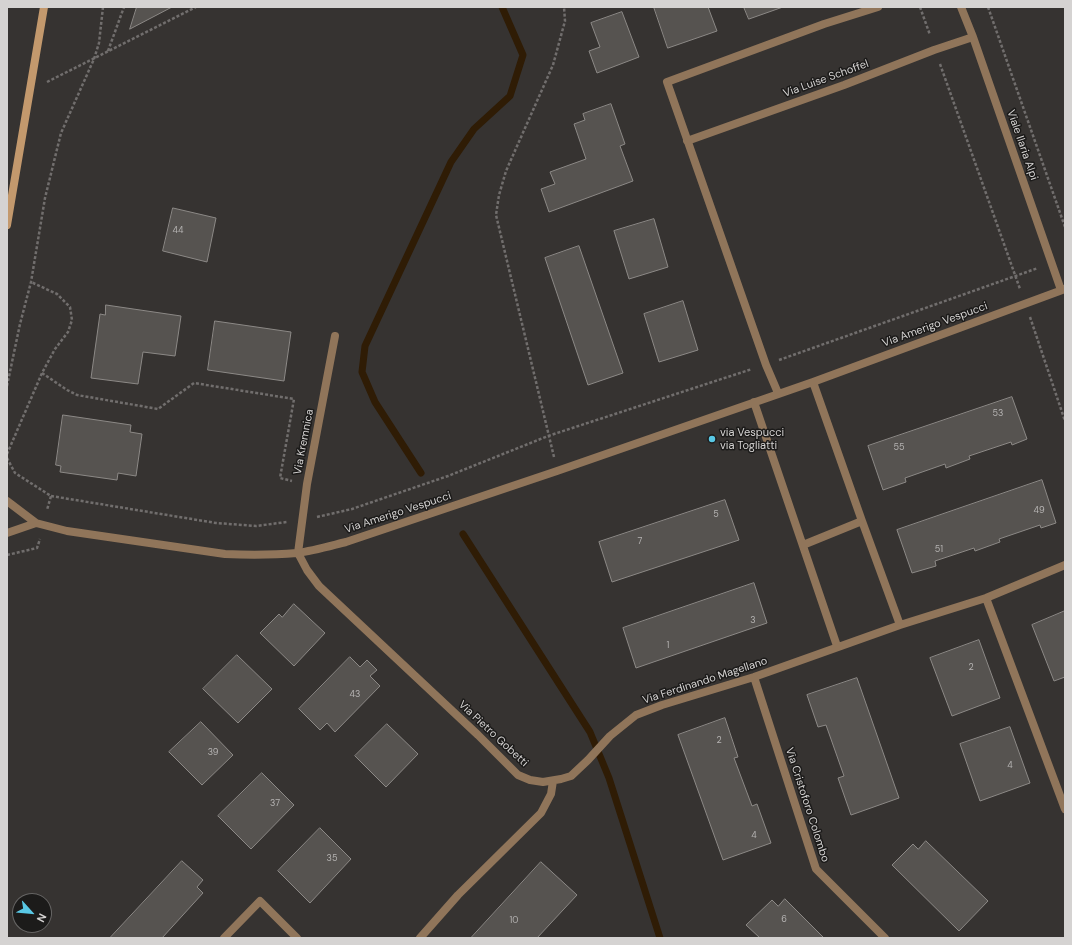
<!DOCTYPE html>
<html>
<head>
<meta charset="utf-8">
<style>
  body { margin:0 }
  #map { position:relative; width:1072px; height:945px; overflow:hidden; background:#363331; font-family:"DM Sans",sans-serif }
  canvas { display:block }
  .frame { position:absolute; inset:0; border:8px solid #d5d3d2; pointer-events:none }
  .north { position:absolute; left:12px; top:893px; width:40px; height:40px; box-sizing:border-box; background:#1c1b1a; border:1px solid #666564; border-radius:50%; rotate:117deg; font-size:11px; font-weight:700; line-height:16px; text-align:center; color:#d5d3d2 }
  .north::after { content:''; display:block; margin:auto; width:14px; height:18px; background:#59c8e5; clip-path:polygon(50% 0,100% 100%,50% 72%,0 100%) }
</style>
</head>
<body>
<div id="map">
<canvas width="1072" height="945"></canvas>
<div class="frame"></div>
<div class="north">N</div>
</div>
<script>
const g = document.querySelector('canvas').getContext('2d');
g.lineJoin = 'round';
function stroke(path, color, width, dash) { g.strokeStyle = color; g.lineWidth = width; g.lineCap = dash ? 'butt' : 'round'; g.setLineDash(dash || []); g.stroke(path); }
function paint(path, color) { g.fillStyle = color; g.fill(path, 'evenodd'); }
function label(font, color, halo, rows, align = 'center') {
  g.font = font + ' "DM Sans",sans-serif'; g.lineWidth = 3; g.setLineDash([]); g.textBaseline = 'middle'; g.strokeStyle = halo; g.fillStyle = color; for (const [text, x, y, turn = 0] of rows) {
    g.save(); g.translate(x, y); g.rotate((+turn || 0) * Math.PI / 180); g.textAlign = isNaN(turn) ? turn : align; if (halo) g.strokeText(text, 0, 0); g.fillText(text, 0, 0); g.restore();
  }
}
stroke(new Path2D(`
  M421,473L375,402L362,372L365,346L451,162L474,129L510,96L523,55L502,7
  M463,534L590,732L609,778L660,938`), '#2f1c05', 7);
const building = new Path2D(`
  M137,7H172L130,29Z
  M654,7H708L717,31L668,48Z
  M744,7H783L749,19Z
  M622,12L639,57L597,73L589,51L600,47L591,23Z
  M611,104L625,144L620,146L633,181L549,212L541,189L555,184L550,172L586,159L574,124L585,120L583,114Z
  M173,208L216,218L207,262L163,251Z
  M654,219L668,267L629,279L614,231Z
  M579,246L623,373L588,385L545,258Z
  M683,301L698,350L659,362L644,314Z
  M106,305L181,316L175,356L143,352L138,384L91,378L100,314L105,315Z
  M215,321L291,332L284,381L208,370Z
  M1012,397L1027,439L1012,445L1011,442L969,456L970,459L946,468L945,464L905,478L906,482L883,490L868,446Z
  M63,415L131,425L130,432L142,434L136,476L118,473L117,480L60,472L61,466L56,465Z
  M1042,480L1056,523L1041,528L1040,525L999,539L1000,542L975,551L974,548L935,561L936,566L912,573L897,530Z
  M725,500L739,540L612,582L599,542Z
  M754,583L767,623L636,668L623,628Z
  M294,604L325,633L294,666L260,633L279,614L282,617Z
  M1065,611V677L1054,681L1032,625Z
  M979,640L1000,698L952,716L930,658Z
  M237,655L272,689L238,723L203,689Z
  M350,657L360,667L367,660L377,670L370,676L380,686L335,732L327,723L320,730L299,709Z
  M857,678L899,798L851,815L838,778L844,776L826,725L818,727L807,695Z
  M725,718L738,757L734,758L752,806L757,804L771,843L723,860L678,735Z
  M201,722L233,755L202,785L169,752Z
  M387,724L418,754L386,787L355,756Z
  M1010,727L1030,783L980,801L960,744Z
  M262,773L294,805L251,849L218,816Z
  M320,828L351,859L310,903L278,871Z
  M926,841L988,901L959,931L892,865L913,844L918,849Z
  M182,861L203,880L197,887L203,893L162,938H110Z
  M541,862L577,895L537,938H471Z
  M785,899L824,938H760L746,925L772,900L778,906Z`);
paint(building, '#565350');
stroke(building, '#8c8986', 1);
stroke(new Path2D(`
  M920,7L930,35
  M988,7L1065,227
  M108,51L124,7
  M940,64L1020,289
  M47,82L196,7
  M1030,317L1065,421
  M779,360L1038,268
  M42,373L67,390L77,395L158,409L194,383L294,399L280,478L292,481
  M7,386L20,324L31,282L45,198L61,133L94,59L99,43L103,7
  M7,454L42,373L55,349L68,332L72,320L70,307L57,294L31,282
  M554,457L496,215L499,195L506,171L553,65L565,21L564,7
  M7,458L15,473L51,496L47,510
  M51,496L216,523L256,526L287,522
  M317,517L352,509L448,476L548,436L752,369
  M7,555L37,548L40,539`), '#716e6d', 2.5, [3, 2]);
stroke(new Path2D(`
  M298,553L307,484L335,336`), '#90755a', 8);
stroke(new Path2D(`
  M961,7L973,37L1061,290
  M687,141L844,85L934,50L973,37
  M813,382L862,521L900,625
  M778,393L766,365L667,82L824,24L878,7
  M754,402L837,646
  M7,501L36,523L67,531L225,554C249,555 273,555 297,553C313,551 330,546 346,542L557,471L813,382L1065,289
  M7,533L36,523
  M803,545L862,521
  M298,553L307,570L319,586L478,735L518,775L530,780L543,782L561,779L571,776L588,760L610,736L636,715L662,705L754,677L900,625L986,598L1065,565
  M986,598L1065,809
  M754,677L816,869L885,938
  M224,938L260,901L297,938
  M420,938L458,895L541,813L551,794L553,781`), '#90755a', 8);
stroke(new Path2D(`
  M7,225L44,7`), '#c3996d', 8);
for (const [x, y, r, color] of [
  [712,439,4,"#59c8e5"]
]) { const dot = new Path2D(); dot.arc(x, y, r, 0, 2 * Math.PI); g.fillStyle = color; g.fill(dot); stroke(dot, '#1c1b1a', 1.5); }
label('9px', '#b5b3b2', null, [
  ["44",178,231],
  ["53",998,414],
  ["55",899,448],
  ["49",1039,511],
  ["5",716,515],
  ["7",640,542],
  ["51",939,550],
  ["3",753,621],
  ["1",668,646],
  ["2",971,668],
  ["43",355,695],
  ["2",719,741],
  ["39",213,753],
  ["4",1010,766],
  ["37",275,804],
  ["4",754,836],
  ["35",332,859],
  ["6",784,920],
  ["10",514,921]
]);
label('11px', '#d5d3d2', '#1c1b1a', [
  ["Via Luise Schoffel",826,79,-20],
  ["Viale Ilaria Alpi",1022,145,71],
  ["Via Amerigo Vespucci",935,325,-20],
  ["Via Kremnica",304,442,-79],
  ["Via Amerigo Vespucci",398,513,-18],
  ["Via Ferdinando Magellano",705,681,-18],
  ["Via Pietro Gobetti",493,734,43],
  ["Via Cristoforo Colombo",807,805,72]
]);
label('11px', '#d5d3d2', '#1c1b1a', [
  ["via Vespucci",720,433],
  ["via Togliatti",720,446]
], 'left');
</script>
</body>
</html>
